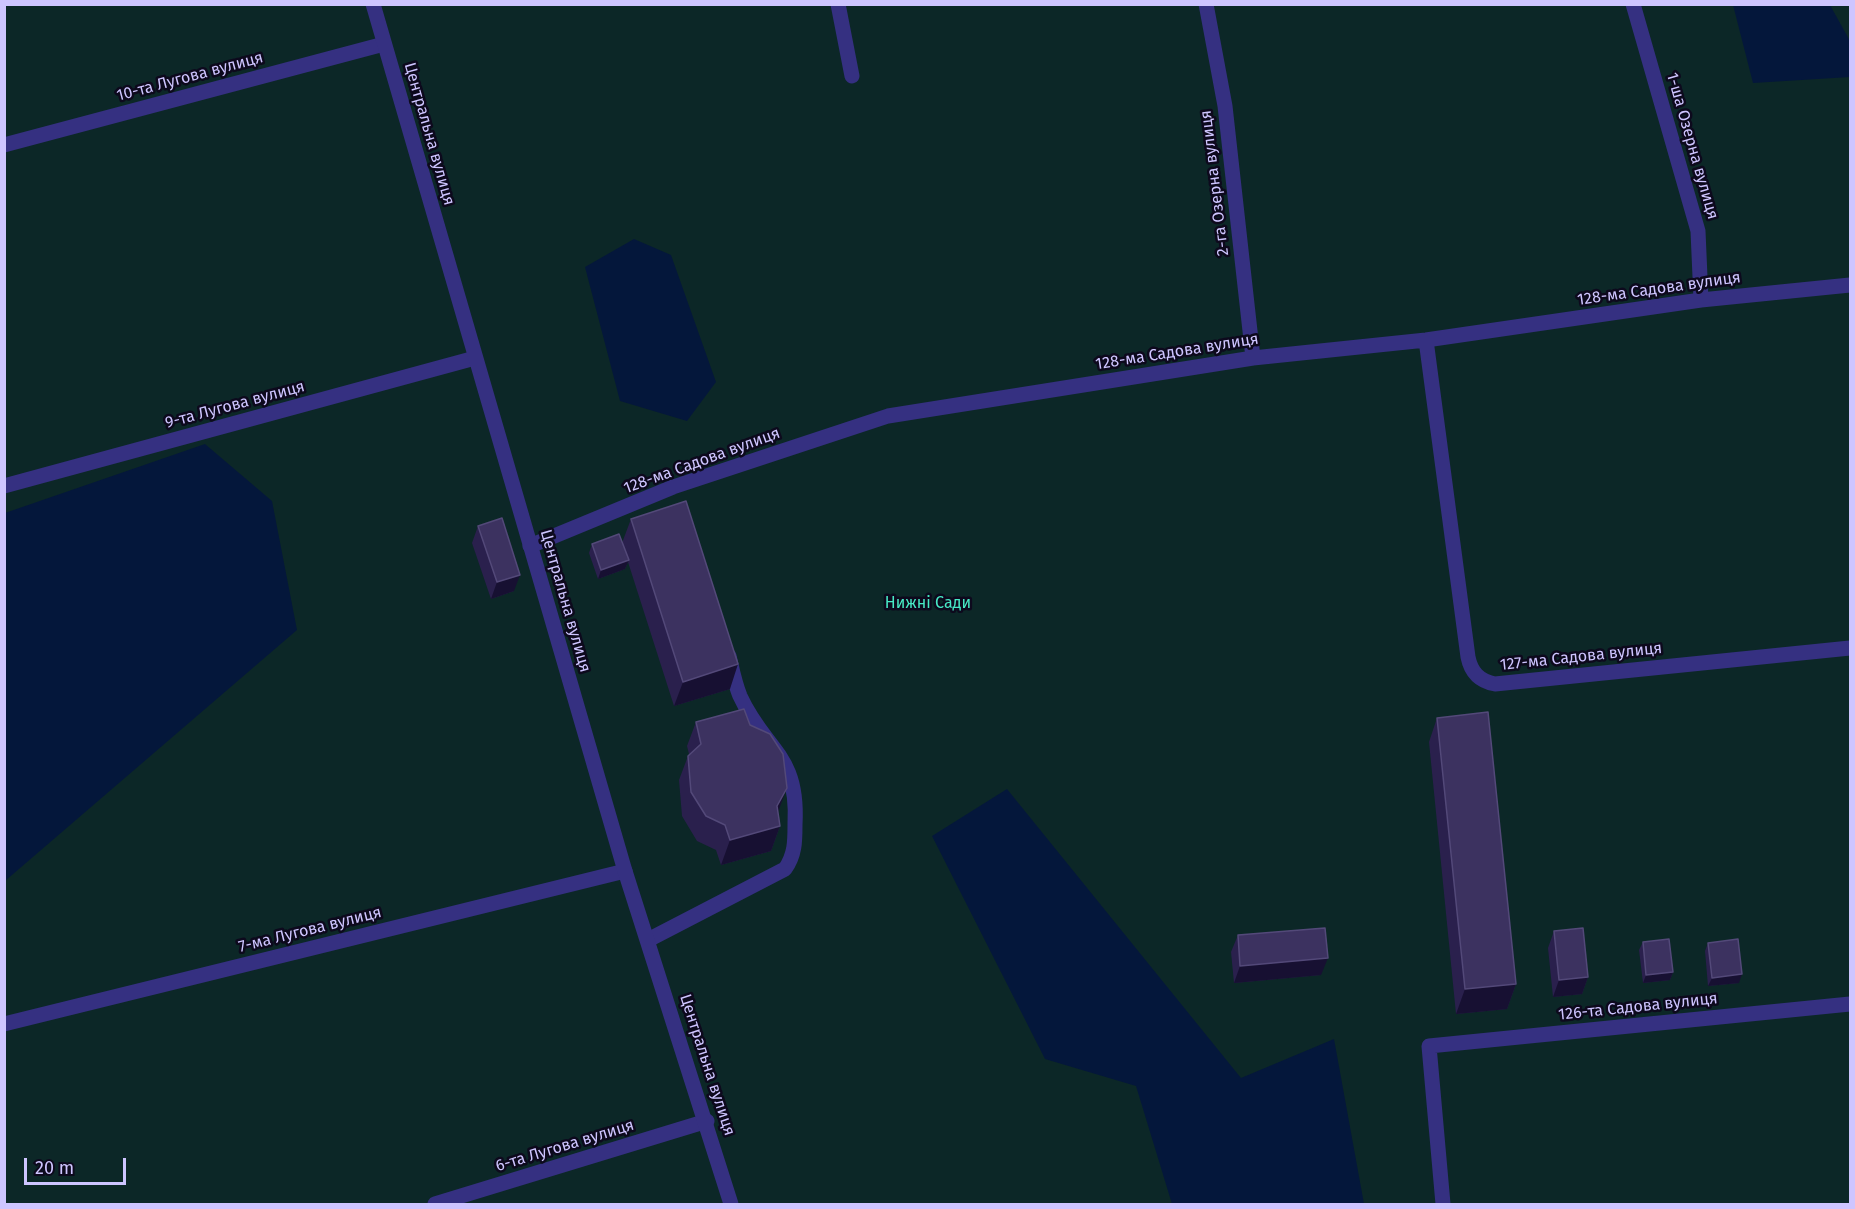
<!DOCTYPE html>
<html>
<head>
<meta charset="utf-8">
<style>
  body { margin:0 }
  #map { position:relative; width:1855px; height:1209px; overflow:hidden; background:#0d091d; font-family:"Fira Sans",sans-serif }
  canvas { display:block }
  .frame { position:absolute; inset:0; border:6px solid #cec5ff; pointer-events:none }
  .scale { position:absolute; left:24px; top:1158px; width:102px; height:27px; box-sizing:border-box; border:3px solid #cec5ff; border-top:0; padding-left:8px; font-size:18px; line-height:21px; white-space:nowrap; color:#cec5ff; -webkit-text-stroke:4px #0d091d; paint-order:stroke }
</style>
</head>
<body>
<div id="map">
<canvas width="1855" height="1209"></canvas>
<div class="frame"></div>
<div class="scale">20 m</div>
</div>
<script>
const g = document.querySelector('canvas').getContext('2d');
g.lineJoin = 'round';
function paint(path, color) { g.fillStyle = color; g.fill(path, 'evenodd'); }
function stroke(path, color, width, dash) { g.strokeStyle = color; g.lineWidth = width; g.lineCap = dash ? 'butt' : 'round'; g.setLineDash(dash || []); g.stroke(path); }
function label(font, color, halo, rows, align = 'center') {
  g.font = font + ' "Fira Sans",sans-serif'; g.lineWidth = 5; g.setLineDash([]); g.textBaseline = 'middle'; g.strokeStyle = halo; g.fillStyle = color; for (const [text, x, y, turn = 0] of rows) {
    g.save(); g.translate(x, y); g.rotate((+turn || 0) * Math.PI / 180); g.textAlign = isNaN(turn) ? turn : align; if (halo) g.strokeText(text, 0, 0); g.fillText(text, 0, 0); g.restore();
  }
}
paint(new Path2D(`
  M5,5H1850V1204H5Z`), '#0c2727');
paint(new Path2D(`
  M1733,5H1830L1850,41V77L1753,83Z
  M634,239L671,255L716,382L687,421L620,401L585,267Z
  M205,444L272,501L297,630L5,881V513Z
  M1007,789L1241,1078L1334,1039L1364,1204H1172L1136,1086L1045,1059L932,836Z`), '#04173b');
stroke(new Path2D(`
  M648,940L785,869C795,855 795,841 795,825C799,753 765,751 740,696C735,684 732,669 729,656`), '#353081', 15);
stroke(new Path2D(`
  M838,4L852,76
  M1206,4L1225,106L1253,358
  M1633,4L1698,231L1701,300
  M4,145L384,44
  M1426,340L1468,657C1471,672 1479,681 1495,684L1850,648
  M4,486L475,358
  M530,546L673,487L888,416L1253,358L1426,340L1701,300L1850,285
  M4,1024L625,871
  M435,1204L707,1121
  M1443,1204L1429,1046L1850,1004`), '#353081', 15);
stroke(new Path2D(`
  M373,4L625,871L731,1204`), '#353081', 15);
paint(new Path2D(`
  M631,519L730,689L674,706L628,562L625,569L598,579L589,553L592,544L622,543Z
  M478,526L514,591L491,599L472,543Z
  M1437,718L1516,984L1507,1009L1456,1014L1429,742Z
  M696,722L778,813L780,826L771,851L721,865L716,850L697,841L682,816L679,780L688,756L689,754L687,746Z
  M1554,931L1588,977L1582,994L1553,997L1548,948Z
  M1238,935L1321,975L1234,983L1231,952Z
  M1643,942L1673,972L1670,980L1643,983L1639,950Z
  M1708,943L1739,983L1708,986L1705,951Z`), '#2a204d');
paint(new Path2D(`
  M629,560L625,569L598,579L601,570Z
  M520,575L514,591L491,599L497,582Z
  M738,664L730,689L674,706L683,682Z
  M787,788L778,812L780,826L771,851L721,865L730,840L777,806Z
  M1328,958L1321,975L1234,983L1240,966Z
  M1673,972L1670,980L1643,983L1646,975Z
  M1742,974L1739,983L1708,986L1712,978Z
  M1588,977L1582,994L1553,997L1559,980Z
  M1516,984L1507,1009L1456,1014L1465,989Z`), '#171032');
const building = new Path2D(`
  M686,501L738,664L683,682L631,519Z
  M502,518L520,575L497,582L478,526Z
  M619,534L629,560L601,570L592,544Z
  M744,709L750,725L770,734L783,754L787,788L777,806L780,826L730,840L725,825L706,816L691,792L688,756L701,744L696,722Z
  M1488,712L1516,984L1465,989L1437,718Z
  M1325,928L1328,958L1240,966L1238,935Z
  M1583,928L1588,977L1559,980L1554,931Z
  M1669,939L1673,972L1646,975L1643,942Z
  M1738,939L1742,974L1712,978L1708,943Z`);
paint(building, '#3c3260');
stroke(building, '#534979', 1.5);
label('16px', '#cec5ff', '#0d091d', [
  ["10-та Лугова вулиця",190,77,-15],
  ["Центральна вулиця",429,134,74],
  ["1-ша Озерна вулиця",1692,146,74],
  ["2-га Озерна вулиця",1215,183,-97],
  ["128-ма Садова вулиця",1659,289,-8],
  ["128-ма Садова вулиця",1177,352,-9],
  ["9-та Лугова вулиця",235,405,-15],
  ["128-ма Садова вулиця",702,461,-20],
  ["Центральна вулиця",565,601,74],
  ["127-ма Садова вулиця",1581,657,-6],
  ["7-ма Лугова вулиця",310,930,-14],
  ["126-та Садова вулиця",1638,1007,-6],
  ["Центральна вулиця",707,1065,72],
  ["6-та Лугова вулиця",565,1146,-17]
]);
label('16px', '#47e9c5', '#0d091d', [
  ["Нижні Сади",928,604]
]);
</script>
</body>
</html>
